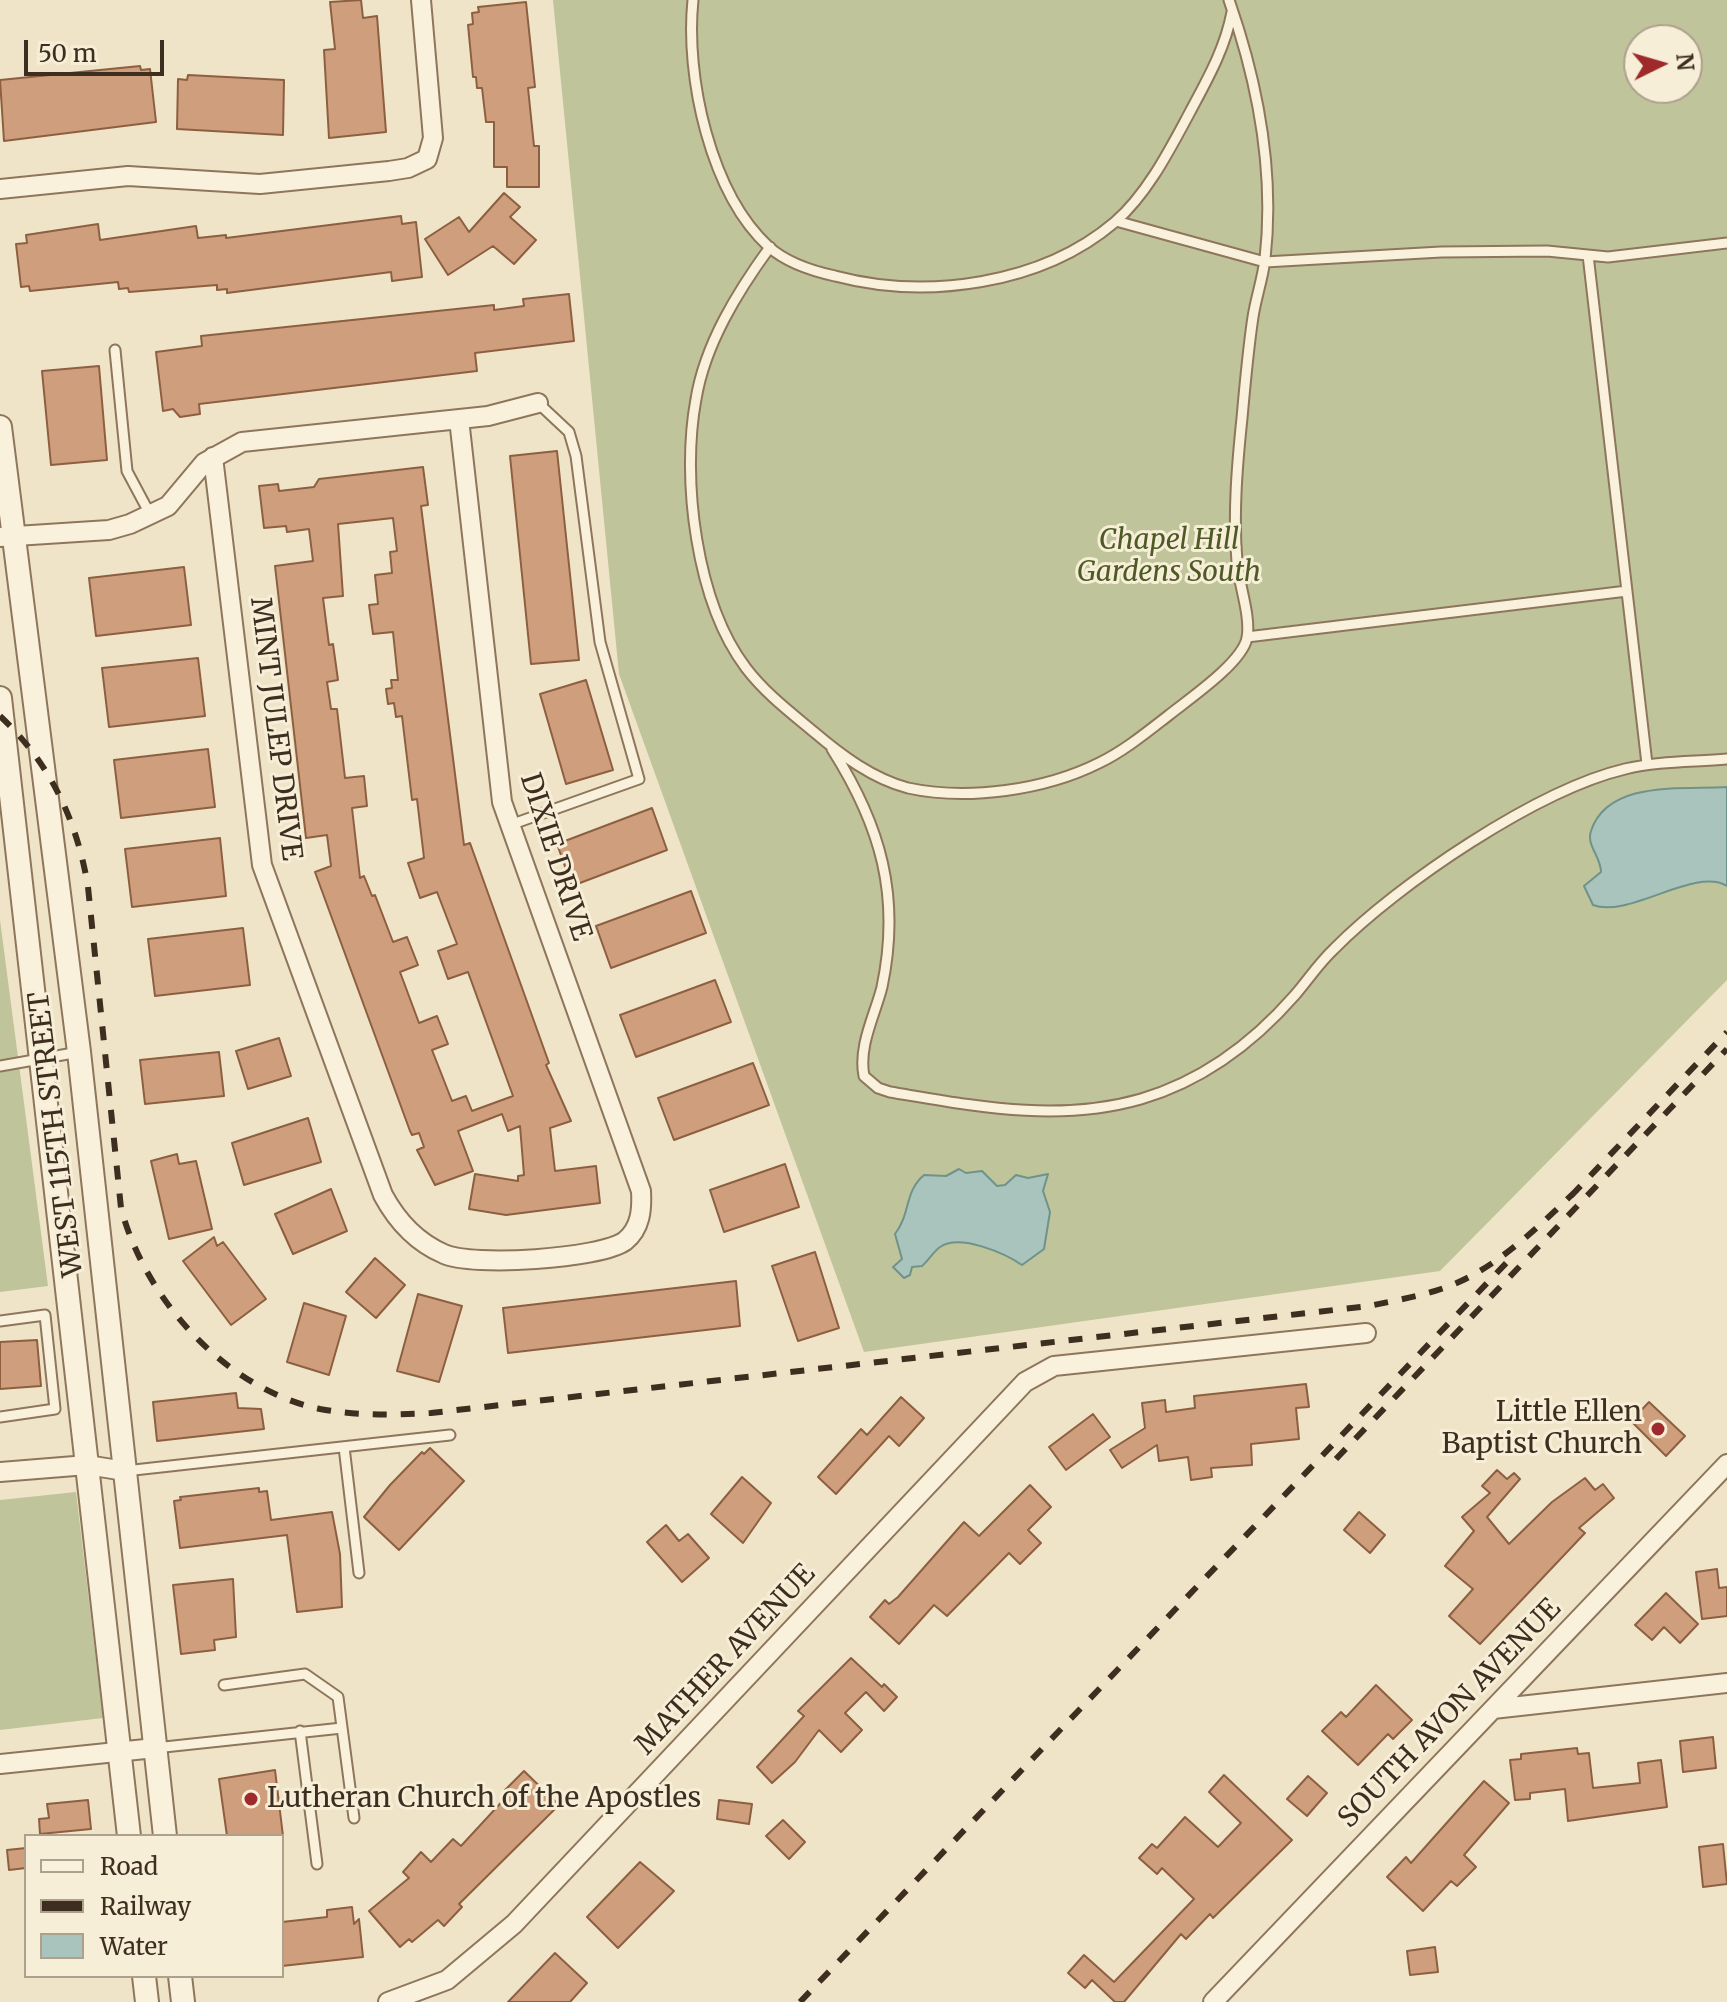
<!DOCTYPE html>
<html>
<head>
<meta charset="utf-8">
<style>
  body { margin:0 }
  #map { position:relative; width:1727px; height:2002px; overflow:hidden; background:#f0e4c8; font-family:Merriweather,serif }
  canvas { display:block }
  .legend { position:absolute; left:24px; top:1834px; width:260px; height:144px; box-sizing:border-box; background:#f7eed8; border:2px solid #ada18e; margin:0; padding:10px 14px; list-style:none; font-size:24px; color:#3d2e20 }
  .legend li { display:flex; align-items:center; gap:16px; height:40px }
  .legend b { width:40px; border:2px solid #ada18e }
  .north { position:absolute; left:1623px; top:24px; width:80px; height:80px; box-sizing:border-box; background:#f7eed8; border:2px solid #ada18e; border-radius:50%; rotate:85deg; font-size:22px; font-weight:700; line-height:32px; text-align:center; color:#3d2e20 }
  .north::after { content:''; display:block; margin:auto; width:28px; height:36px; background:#9e2a2b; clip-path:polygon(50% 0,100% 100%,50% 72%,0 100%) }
  .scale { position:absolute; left:24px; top:40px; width:140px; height:36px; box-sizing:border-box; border:4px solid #3d2e20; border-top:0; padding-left:10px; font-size:24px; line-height:28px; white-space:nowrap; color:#3d2e20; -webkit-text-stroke:6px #f7eed8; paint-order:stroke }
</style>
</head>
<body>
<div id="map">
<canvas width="1727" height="2002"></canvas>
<ul class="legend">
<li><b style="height:10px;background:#faf1dc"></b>Road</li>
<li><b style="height:10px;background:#3d2e20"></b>Railway</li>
<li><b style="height:22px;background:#a9c4bc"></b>Water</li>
</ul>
<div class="north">N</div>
<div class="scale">50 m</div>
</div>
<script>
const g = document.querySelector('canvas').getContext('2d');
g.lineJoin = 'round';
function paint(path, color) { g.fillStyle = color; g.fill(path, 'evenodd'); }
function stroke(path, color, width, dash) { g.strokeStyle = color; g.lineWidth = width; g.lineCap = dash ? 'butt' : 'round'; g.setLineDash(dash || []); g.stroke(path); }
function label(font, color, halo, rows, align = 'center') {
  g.font = font + ' Merriweather,serif'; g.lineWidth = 6; g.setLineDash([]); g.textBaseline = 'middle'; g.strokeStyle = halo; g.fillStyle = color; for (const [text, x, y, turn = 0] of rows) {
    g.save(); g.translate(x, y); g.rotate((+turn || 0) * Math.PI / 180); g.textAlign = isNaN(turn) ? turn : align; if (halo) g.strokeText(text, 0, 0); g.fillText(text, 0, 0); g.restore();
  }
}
paint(new Path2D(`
  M553,0H1727V980L1440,1271L864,1352L619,674ZM1639,40H1687V88H1639Z
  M0,920L48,1286L0,1292Z
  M76,1492L103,1718L0,1730V1500Z`), '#bfc49a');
const water = new Path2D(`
  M1727,787V886C1696,866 1628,919 1593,905L1584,886L1601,872C1601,857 1586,845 1591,831C1608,779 1685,790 1727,787Z
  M959,1169L966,1173L982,1171L997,1186L1005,1185L1016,1175L1028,1178L1048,1174L1043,1191L1050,1212L1044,1249L1022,1265C1006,1254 960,1233 940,1247C934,1251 928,1261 922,1266L912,1267L910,1275L904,1278L893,1267L902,1259L895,1234C911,1213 904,1192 924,1175L946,1176Z`);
paint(water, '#a9c4bc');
stroke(water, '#6f938a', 2);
const building = new Path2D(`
  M361,0L363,18L377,16L386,132L329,138L324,50L335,49L330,2Z
  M526,2L535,87L528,88L534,146H539V187H507V167H494V122H486L482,88H477L476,77H473L468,25L473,24L472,13L479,12L478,7Z
  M140,66L141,70L150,69L156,122L4,141L0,80Z
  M188,75L284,80L283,135L177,129L178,79L187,80Z
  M504,193L520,207L510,217L536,240L514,264L493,246L448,275L425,239L459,217L469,232Z
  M401,216L402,224L416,222L422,277L392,281L391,272L227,293V289L217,290V285L129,292L128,288L119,289L118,282L30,291L29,286L21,287L16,244L27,243L26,235L98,224L100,240L196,226L198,238L226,235V238Z
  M569,294L574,341L475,353L477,371L199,404L200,414L180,417L173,409L163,411L156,352L202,346L201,336L494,305V310L524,306L523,299Z
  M99,366L107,460L51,465L42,371Z
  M557,451L579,660L531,664L510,456Z
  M423,467L428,505L421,506L464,845L470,843L549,1063L546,1065L571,1121L550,1128L555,1171L596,1166L600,1203L506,1215L469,1209L475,1174L518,1181V1176L524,1175L520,1126L508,1131L502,1114L458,1131L473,1171L435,1185L417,1150L424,1147L419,1133L412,1135L410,1131L315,872L331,866L327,835L306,838L275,566L313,561L309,529L287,532L286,526L264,528L259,486L278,484L279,491L314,487L319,479ZM393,518L397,551L390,552L392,573L375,575L378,604L369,605L373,634L393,632L398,680H391L392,688L386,689L388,704L394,703L396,717L402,716L412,800L417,799L424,858L408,863L420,898L437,892L457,944L438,951L448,979L468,972L513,1096L472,1111L466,1096L452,1101L432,1050L448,1044L437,1016L419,1023L400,972L418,965L407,937L393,942L375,895L372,896L364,876L360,878L352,808L367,806L364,776L345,778L337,709H331L327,682L338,680L333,644L329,645L323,598L343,596L338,524Z
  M184,567L191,625L96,636L89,578Z
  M198,658L205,716L109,727L102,668Z
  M586,680L613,770L566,784L540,694Z
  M208,749L215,807L121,818L114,760Z
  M652,808L667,850L572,886L557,844Z
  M220,838L226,896L132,907L125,849Z
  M691,891L706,933L611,968L596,926Z
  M243,928L250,985L155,996L148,939Z
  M715,980L731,1022L636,1057L620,1015Z
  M279,1038L291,1076L248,1089L236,1051Z
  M219,1052L224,1096L145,1104L140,1060Z
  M753,1063L769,1105L674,1140L658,1098Z
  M308,1118L321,1162L244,1185L232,1143Z
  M177,1154L179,1164L196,1161L212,1229L169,1239L151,1161Z
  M785,1164L799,1207L724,1232L710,1190Z
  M331,1189L347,1231L293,1254L275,1214Z
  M214,1237L217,1246L223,1242L266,1299L231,1325L183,1261Z
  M815,1252L839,1328L798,1341L772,1266Z
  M375,1258L405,1285L376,1318L346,1292Z
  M736,1281L740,1326L508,1353L503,1308Z
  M418,1294L462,1306L439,1382L397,1371Z
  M304,1303L346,1316L329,1375L287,1362Z
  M37,1340L41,1386L0,1389V1342Z
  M1306,1384L1309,1407L1296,1408L1299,1439L1251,1444L1252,1465L1211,1468L1212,1477L1191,1480L1188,1457L1159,1461L1157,1445L1122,1468L1110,1450L1145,1428L1142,1403L1165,1400L1166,1412L1195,1408L1194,1396Z
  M236,1393L238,1408L261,1409L264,1429L157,1441L153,1402Z
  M901,1397L924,1418L899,1446L889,1436L836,1494L818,1477L861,1429L867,1435Z
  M1649,1402L1685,1436L1666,1456L1631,1421Z
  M1093,1414L1110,1437L1066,1470L1049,1447Z
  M430,1448L464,1481L399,1550L364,1517L390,1485L422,1452L424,1454Z
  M1497,1470L1507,1479L1514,1473L1520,1479L1487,1517L1509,1544L1552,1502L1585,1478L1595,1490L1603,1484L1614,1498L1579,1528L1585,1533L1480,1644L1449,1616L1473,1589L1445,1566L1474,1531L1462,1517L1490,1493L1482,1486Z
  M742,1477L771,1503L743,1543L711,1514Z
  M1030,1485L1051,1507L1028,1530L1041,1543L1020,1564L1009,1553L947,1616L934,1605L899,1644L870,1617L885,1600L889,1604L898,1597L964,1522L979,1536Z
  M259,1488V1492L267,1491L271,1520L332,1512L340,1554L342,1607L297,1612L287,1535L180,1548L174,1501L181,1500L180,1497Z
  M1359,1512L1385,1535L1370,1553L1344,1530Z
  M666,1525L679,1541L688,1534L709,1558L682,1582L647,1542Z
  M1717,1569L1719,1588L1727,1587V1616L1702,1619L1696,1572Z
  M233,1579L236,1637L214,1640L215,1650L181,1654L173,1585Z
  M1666,1593L1698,1624L1680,1643L1664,1627L1652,1640L1635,1625Z
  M851,1658L882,1687L884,1684L897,1697L884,1711L866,1692L845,1713L862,1730L841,1752L819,1730L795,1762L772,1783L757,1767L804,1716L798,1711Z
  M1376,1685L1412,1720L1393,1739L1388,1734L1358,1765L1322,1731L1341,1712L1346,1717Z
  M1713,1737L1716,1768L1683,1772L1680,1741Z
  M1577,1748L1578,1754L1589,1753L1593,1788L1640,1783L1638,1763L1661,1760L1667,1807L1568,1821L1565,1789L1530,1793V1799L1515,1800L1510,1760L1521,1759V1754Z
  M275,1770L283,1836H227L219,1779Z
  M524,1771L559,1805L459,1904L462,1907L444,1926L438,1920L412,1942L409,1939L400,1947L369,1911L409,1878L403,1872L421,1852L431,1862L453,1839L461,1846L509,1794L505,1790Z
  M1224,1775L1292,1840L1213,1918L1210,1914L1186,1939L1181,1934L1124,2002H1115L1092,1980L1085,1988L1068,1973L1084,1955L1114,1982L1194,1899L1162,1868L1157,1874L1139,1858L1152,1844L1157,1848L1185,1817L1218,1847L1241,1823L1209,1792Z
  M1308,1776L1327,1793L1307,1816L1287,1799Z
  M1484,1781L1509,1803L1464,1855L1476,1867L1457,1886L1451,1881L1423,1911L1387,1877L1406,1857L1411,1863Z
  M88,1800L91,1829L40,1834L39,1819L49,1818L47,1804Z
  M719,1800L752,1804L749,1824L717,1819Z
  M783,1820L805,1842L789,1859L766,1836Z
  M1723,1844L1727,1884L1703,1887L1699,1847Z
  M26,1848V1868L9,1870L7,1850Z
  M640,1862L674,1891L618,1948L587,1917Z
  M352,1907L354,1924L359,1919L363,1957L282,1966V1922L327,1917V1910Z
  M1435,1947L1438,1972L1410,1975L1407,1951Z
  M555,1953L587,1983L570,2002H508Z`);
paint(building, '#cf9f7d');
stroke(building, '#8d5f41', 2);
const service = new Path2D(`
  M693,0C685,76 710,193 769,247C787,263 812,271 835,276C926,300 1041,285 1115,222C1148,193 1170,149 1190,112C1207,80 1225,49 1232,12
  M1116,221L1265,262L1441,252L1547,251L1608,257L1727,243
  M770,247C738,291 705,344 696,399C681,479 696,602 746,668C765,693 790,712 814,732C841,755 873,779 908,788C968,801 1045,790 1099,763C1124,751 1147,732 1169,715C1189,699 1242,663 1247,638C1251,616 1239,585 1237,562C1233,515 1237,466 1242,418C1245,384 1248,350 1253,317C1256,297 1263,278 1265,259C1275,170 1258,83 1229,0
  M1588,255L1647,764
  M115,350L127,471L151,516
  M1247,637L1627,591
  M832,749C881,826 901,897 882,987C875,1015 858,1046 864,1076L878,1088L890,1092C975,1106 1057,1123 1141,1099C1202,1081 1254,1042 1295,995C1308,980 1319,963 1334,949C1398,884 1537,790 1625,769C1658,761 1693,762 1727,759
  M510,825L639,779L600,642L576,456L569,432L538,403
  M0,1066L79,1052
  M0,1321L45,1315L55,1409L0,1417
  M344,1447L359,1573
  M125,1471L450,1435
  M224,1685L305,1674L338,1697L354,1818
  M300,1731L317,1864
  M155,1748L342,1728`);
const minor = new Path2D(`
  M0,189L128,176L260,184L389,171L408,168L427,159L433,138L421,0
  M213,457L262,865L383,1195C397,1221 416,1242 444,1254C472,1267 600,1259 625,1241C641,1228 642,1209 641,1191L502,802L459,419
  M0,537L109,530L130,524L168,506L204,463L242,442L488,416L538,403
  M0,1472L87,1465L125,1471
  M1493,1709L1727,1683
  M0,1764L155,1748
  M388,2002L447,1980L514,1924L1025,1382L1054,1366L1366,1333
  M1213,2002L1727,1464`);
const tertiary = new Path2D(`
  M0,427L79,1052L165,1836
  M0,698L129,1836
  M144,1976L147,2002
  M180,1976L183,2002`);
stroke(service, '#8d765c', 13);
stroke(minor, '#8d765c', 22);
stroke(tertiary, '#8d765c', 26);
stroke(service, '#faf1dc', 9);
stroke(minor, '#faf1dc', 18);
stroke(tertiary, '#faf1dc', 22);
stroke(new Path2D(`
  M0,716C50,763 77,820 88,887L121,1208C145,1299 225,1389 320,1409C358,1416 394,1415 431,1413L1369,1306C1392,1301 1417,1297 1441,1289C1494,1272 1540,1225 1579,1188
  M1571,1196L1727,1032
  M1336,1459L1727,1049
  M800,2002L1513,1256`), '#3d2e20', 6, [14, 14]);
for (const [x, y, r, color] of [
  [1658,1429,8,"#9e2a2b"],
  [251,1799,8,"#9e2a2b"]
]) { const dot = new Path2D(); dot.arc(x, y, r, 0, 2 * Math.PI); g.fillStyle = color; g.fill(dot); stroke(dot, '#f7eed8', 3); }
label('italic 28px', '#4d5a26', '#f7eed8', [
  ["Chapel Hill",1169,541],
  ["Gardens South",1169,573]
]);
label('28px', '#3d2e20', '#f7eed8', [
  ["MINT JULEP DRIVE",275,729,83],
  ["DIXIE DRIVE",555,857,72],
  ["WEST 115TH STREET",57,1134,-97],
  ["MATHER AVENUE",726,1660,-47],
  ["SOUTH AVON AVENUE",1450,1714,-46]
]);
label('28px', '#3d2e20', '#f7eed8', [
  ["Little Ellen",1642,1413],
  ["Baptist Church",1642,1445],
  ["Lutheran Church of the Apostles",267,1799,"left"]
], 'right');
</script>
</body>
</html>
